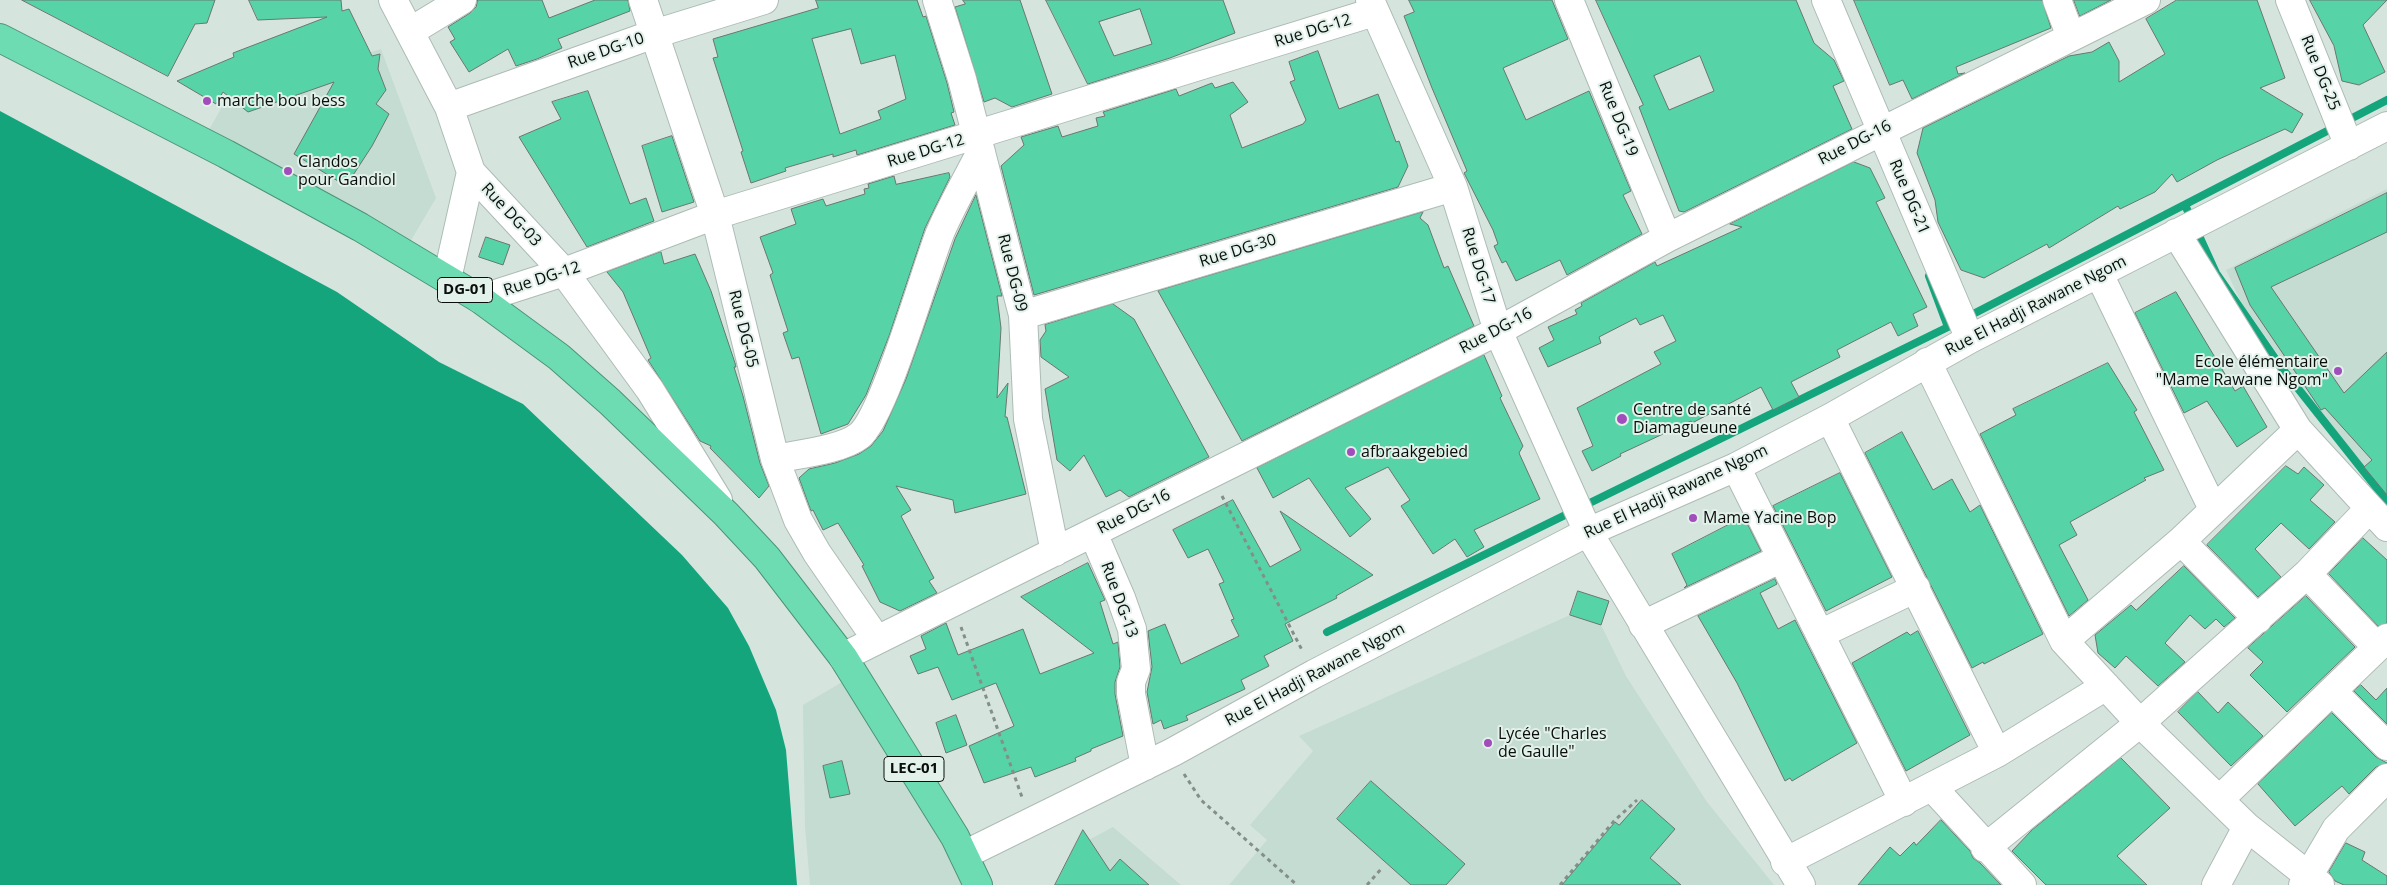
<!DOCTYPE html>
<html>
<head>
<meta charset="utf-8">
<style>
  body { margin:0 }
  canvas { display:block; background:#d5e4dd }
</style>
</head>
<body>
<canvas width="2387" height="885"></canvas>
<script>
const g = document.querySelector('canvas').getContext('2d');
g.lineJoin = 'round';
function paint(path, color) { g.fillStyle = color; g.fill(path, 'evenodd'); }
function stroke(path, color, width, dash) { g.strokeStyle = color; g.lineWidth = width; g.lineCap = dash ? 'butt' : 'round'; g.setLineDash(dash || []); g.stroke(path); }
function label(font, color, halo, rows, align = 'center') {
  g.font = font + ' "Open Sans",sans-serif'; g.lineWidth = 4; g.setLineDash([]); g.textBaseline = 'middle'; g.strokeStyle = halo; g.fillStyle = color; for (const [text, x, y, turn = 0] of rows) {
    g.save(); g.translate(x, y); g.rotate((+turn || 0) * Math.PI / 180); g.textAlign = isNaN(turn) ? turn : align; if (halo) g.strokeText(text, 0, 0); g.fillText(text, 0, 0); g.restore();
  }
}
paint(new Path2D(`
  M381,49L436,198L407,247L206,135L227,98Z
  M2387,189V495L2356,465L2241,302L2226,270Z
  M1570,615L1601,625L1626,676L1707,802L1774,885H1229L1267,840L1250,825L1313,751L1299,736Z
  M844,681L955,838L963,885H810L805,826L803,705Z
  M1113,827L1181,885H1056L1072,849Z`), '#c4dcd1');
paint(new Path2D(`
  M0,111L337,292L439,362L523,404L682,555L728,608L749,646L776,710L786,750L797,885H0Z`), '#14a57c');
stroke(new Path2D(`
  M2185,205L2216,273L2281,367L2387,501
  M1929,276L1948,327
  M1327,632L1948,327L2387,100`), '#14a57c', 8);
const building = new Path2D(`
  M22,0H215L207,23L195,24L168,76Z
  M249,0H341L342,11L349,9L372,56L380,54L378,69L386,90L376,104L389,114L372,146L346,186L294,154L334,82L248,112L223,92L216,104L177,81L234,57L233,53L327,17L258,20Z
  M478,0H542L549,18L595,0H628L630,11L558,39L562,48L537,59L516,66L508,49L469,72L450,42L455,39L448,27L470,13L476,7Z
  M816,0H917L923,17L926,16L947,83L954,112L951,113L955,125L857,155L856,150L833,157V154L785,168L786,171L751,183L741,152L743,151L713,58L718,57L713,39L818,8ZM851,29L861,64L895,55L906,99L878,111L881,119L840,134L812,39Z
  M963,0H1020L1052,94L1012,107L995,98L984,102L955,7L965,4Z
  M1046,0H1223L1235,33L1170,58L1088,84ZM1140,9L1152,44L1114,56L1099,22Z
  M1409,0H1552L1568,39L1503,68L1526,120L1589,91L1631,191L1623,195L1642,234L1567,275L1560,260L1516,281L1506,261L1502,263L1494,246L1498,244L1493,230L1464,173L1467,171L1432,88L1404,16L1414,12Z
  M1596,0H1796L1814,43L1834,60L1844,81L1833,86L1852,129L1684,212L1679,211L1639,107L1643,105ZM1700,56L1714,91L1669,110L1654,76Z
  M1854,0H2042L2051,28L1956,67L1958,74L1965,73L1912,99L1903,80L1890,85Z
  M2074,0H2111L2080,16Z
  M2177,0H2257L2285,78L2260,88L2303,114L2292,133L2285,129L2217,160L2177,182L2172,174L2155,192L2120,209L2118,206L2049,248L2047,244L1984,278L1961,270L1938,222L1935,200L1917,153L1923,128L2069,56L2092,52L2109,42L2119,61V82L2165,54L2146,19Z
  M2310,0H2387L2363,25L2385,72L2359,85L2342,81L2334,46Z
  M1318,51L1339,109L1378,94L1396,142L1399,141L1408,166L1398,187L1034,295L1001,166L1024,145L1021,137L1058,126L1062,137L1098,126L1096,118L1105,116L1103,112L1176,89L1179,96L1212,83L1215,88L1233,82L1248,102L1230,115L1242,148L1303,124L1306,120L1290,82L1295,80L1289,62Z
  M588,91L630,204L646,198L654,221L587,247L519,137L561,119L552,102Z
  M672,136L694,202L662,212L642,146Z
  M1854,162L1870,168L1885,198L1876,202L1927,307L1913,314L1918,326L1898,336L1891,322L1837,350L1840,357L1791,382L1799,397L1773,410L1761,387L1692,423L1691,421L1620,454L1621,456L1592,471L1582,451L1593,446L1577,408L1661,364L1654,352L1676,341L1663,315L1640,325L1636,318L1599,337L1601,343L1548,367L1539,348L1554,340L1548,327L1577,314L1575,310L1582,306L1581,303L1655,262L1657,266L1742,227L1730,224Z
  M949,173L950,177L925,228L889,336L866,395L848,424L821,434L799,357L792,359L783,333L788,331L770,275L773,273L760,237L796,224L791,209L823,199L826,206L865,194L864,189L869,188L868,184L894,176L896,184Z
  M2387,193V232L2271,287L2344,393L2387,352V495L2364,467L2372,460L2325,408L2321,410L2250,305L2235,268Z
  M976,195L1002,296H997L1001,328L997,398L1008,383L1005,417H1007L1026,494L955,513L953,500L896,486L911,510L901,516L934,578L929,581L937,593L900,611L880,602L862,566L864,565L838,523L823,530L813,510L811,511L799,478L809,469L835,463L859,454L871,446L883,431L906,379L955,239Z
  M1423,212L1420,218L1428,225L1444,268L1448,266L1474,326L1242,441L1158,291Z
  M486,237L510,245L503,265L479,257Z
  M661,252L664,264L695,254L711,291L735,363L736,367H734L743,396L760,463L769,486L759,498L710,448L711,446L700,441L648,360L651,358L623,292L607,272Z
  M2176,292L2235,391L2243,386L2267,427L2237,447L2207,401L2184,413L2135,313Z
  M1113,304L1134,319L1209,457L1129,497L1120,490L1106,497L1084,455L1070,471L1057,460L1045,389L1069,377L1041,357L1040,340L1046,331L1045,325Z
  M1484,355L1502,396L1500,398L1523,446L1519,453L1540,499L1474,530L1484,547L1467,557L1455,539L1433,554L1401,506L1410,500L1388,467L1345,488L1371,519L1350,537L1309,478L1273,498L1257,468Z
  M2108,363L2137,410L2134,412L2164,470L2144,478L2146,480L2070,522L2077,535L2059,545L2088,600L2069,616L1980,434L2016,415L2013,409Z
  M1902,432L1933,490L1952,479L1970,512L1980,505L2043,634L1984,664L1983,662L1972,668L1865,453Z
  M2286,466L2298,474L2304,467L2324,485L2310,500L2335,522L2309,549L2281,523L2255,549L2281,577L2258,597L2207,545Z
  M1840,473L1892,577L1826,611L1773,506Z
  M1233,500L1270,567L1301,550L1280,511L1373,575L1336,596L1337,598L1285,624L1293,641L1264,656L1269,666L1241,680L1245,689L1186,716L1188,720L1164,729L1161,720L1153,724L1147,692L1152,667L1148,631L1165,624L1181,664L1239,636L1231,620L1234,619L1219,584L1224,582L1208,549L1188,558L1173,530Z
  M1744,517L1761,551L1684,588L1687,585L1672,554Z
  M2363,538L2387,560V623L2378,626L2329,574Z
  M1088,563L1105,600L1100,602L1113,644L1118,642L1120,667L1115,682V694L1123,736L1091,749V751L1075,758L1076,761L1035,777L1031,767L984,783L969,746L1014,726L996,683L952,700L938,667L918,674L910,656L926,649L921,636L946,623L958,655L1023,629L1040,674L1094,653L1021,597Z
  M2184,566L2235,618L2224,627L2216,619L2205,629L2190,615L2165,643L2185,662L2158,686L2126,656L2115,668L2098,653L2095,635L2131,605L2136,610Z
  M1775,579L1777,584L1760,593L1778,629L1795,620L1857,743L1792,781L1790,778L1785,781L1737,683L1698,616Z
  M1578,591L1609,601L1601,625L1570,615Z
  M2306,596L2355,647L2287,712L2250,675L2263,662L2248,648Z
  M1918,631L1970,735L1906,771L1852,663L1907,632L1910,635Z
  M2361,685L2376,700L2387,688V724L2354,691Z
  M2198,692L2218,713L2228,702L2263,736L2231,766L2178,712Z
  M2332,713L2376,757L2387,763L2376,767L2349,794L2342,786L2295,826L2258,784Z
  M956,715L967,745L946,753L936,723Z
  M2121,758L2170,808L2117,856L2147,885H2046L2012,851L2032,830Z
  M842,761L850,794L830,798L823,766Z
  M1371,781L1465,864L1446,885H1411L1337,819Z
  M1642,800L1675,829L1650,858L1681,885H1562L1615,822L1619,825Z
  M1941,820L1970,851L1973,858L1980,863L2001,885H1858L1890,847L1900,856L1914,842L1916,845Z
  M1083,830L1110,871L1120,859L1149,885H1055Z
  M2346,843L2365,852L2362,860L2387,876V885H2344L2335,881L2329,872Z`);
paint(building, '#57d3a8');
stroke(building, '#697771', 1);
const minor = new Path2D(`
  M393,0L449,107L471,172L564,272L650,390L718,500
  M643,0L715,215L775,459L798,520L817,553L877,640
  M937,0L962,79L1023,315L1028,419L1055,552
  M1370,0L1453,187L1498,331L1588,532L1801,885
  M1569,0L1667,238
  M1826,0L1970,339
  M2057,0L2071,37
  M2290,0L2349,146
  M411,31L462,0
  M449,107L654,34L764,0
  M2176,233L2298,430L2387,527
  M2099,274L2213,509
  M447,279L471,172
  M480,299L564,272L715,215L1374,12
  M1023,315L1453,187
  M1927,362L2064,641L2140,723L2247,827L2320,885
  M1830,418L1997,753
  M775,459C798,454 841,450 859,436C884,417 925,271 940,233C952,205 967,179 981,152
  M1736,467L1904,802
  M1093,533L1121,598L1132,629L1136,669L1131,682V694L1145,766
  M2181,541L2258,619
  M2307,574L2377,647
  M1643,625L1780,559
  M1820,634L1916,588
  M2064,641L2181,541L2298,430
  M843,657L1498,331L1667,238L2146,0
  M2332,691L2387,746
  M1932,787L2022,885
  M2220,799L2387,638
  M1985,848L2140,723L2307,574L2369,509
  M964,855L1173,752L1314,674L1588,532L1736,467L1830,418L1970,339L2387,126
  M1785,862L1997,753L2106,686
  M2216,885L2247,827
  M2303,885L2336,829L2387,778`);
const highway = new Path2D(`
  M0,38L226,154L360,227L480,299L559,357L610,402L726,514L767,558L843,657L955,837L978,885`);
stroke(minor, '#adbcb5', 30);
stroke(highway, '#4b9479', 30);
stroke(new Path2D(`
  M1222,496L1302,650
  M961,627L1022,797
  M1184,774L1201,800L1297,885
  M1367,885L1382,868
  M1560,885L1614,821L1637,800`), '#848f8a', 3, [4, 4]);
stroke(minor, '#fff', 28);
stroke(highway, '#6edcb3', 28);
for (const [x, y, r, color] of [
  [207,101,5,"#a14dbc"],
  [288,171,5,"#a14dbc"],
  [2338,371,5,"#a14dbc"],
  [1622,419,6,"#a14dbc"],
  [1351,452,5,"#a14dbc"],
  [1693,518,5,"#a14dbc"],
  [1488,743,5,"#a14dbc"]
]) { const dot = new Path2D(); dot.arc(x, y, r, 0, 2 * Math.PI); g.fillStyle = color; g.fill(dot); stroke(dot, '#e2f1ea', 2); }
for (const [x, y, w] of [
  [465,290,55],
  [914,769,60]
]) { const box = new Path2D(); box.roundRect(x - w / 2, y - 12.5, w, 25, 4); g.fillStyle = '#e2f1ea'; g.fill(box); stroke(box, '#090e0c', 1); }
label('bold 15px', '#090e0c', null, [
  ["DG-01",465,290],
  ["LEC-01",914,769]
]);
label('16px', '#090e0c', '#e2f1ea', [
  ["Rue DG-12",1313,31,-17],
  ["Rue DG-10",606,51,-19],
  ["Rue DG-25",2320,73,68],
  ["Rue DG-19",1618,119,68],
  ["Rue DG-16",1855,143,-27],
  ["Rue DG-12",926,151,-17],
  ["Rue DG-21",1909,197,67],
  ["Rue DG-03",511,215,47],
  ["Rue DG-30",1238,251,-17],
  ["Rue DG-17",1478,266,73],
  ["Rue DG-09",1012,273,76],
  ["Rue DG-12",542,279,-18],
  ["Rue El Hadji Rawane Ngom",2036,306,-27],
  ["Rue DG-05",743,329,76],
  ["Rue DG-16",1496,331,-28],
  ["Rue El Hadji Rawane Ngom",1676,492,-25],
  ["Rue DG-16",1134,512,-27],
  ["Rue DG-13",1119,600,70],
  ["Rue El Hadji Rawane Ngom",1315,675,-28]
]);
label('16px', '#090e0c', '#e2f1ea', [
  ["marche bou bess",217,101],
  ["Clandos",298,162],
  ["pour Gandiol",298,180],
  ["Ecole élémentaire",2328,362,"right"],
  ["\"Mame Rawane Ngom\"",2328,380,"right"],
  ["Centre de santé",1633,410],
  ["Diamagueune",1633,428],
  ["afbraakgebied",1361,452],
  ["Mame Yacine Bop",1703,518],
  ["Lycée \"Charles",1498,734],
  ["de Gaulle\"",1498,752]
], 'left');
</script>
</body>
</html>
